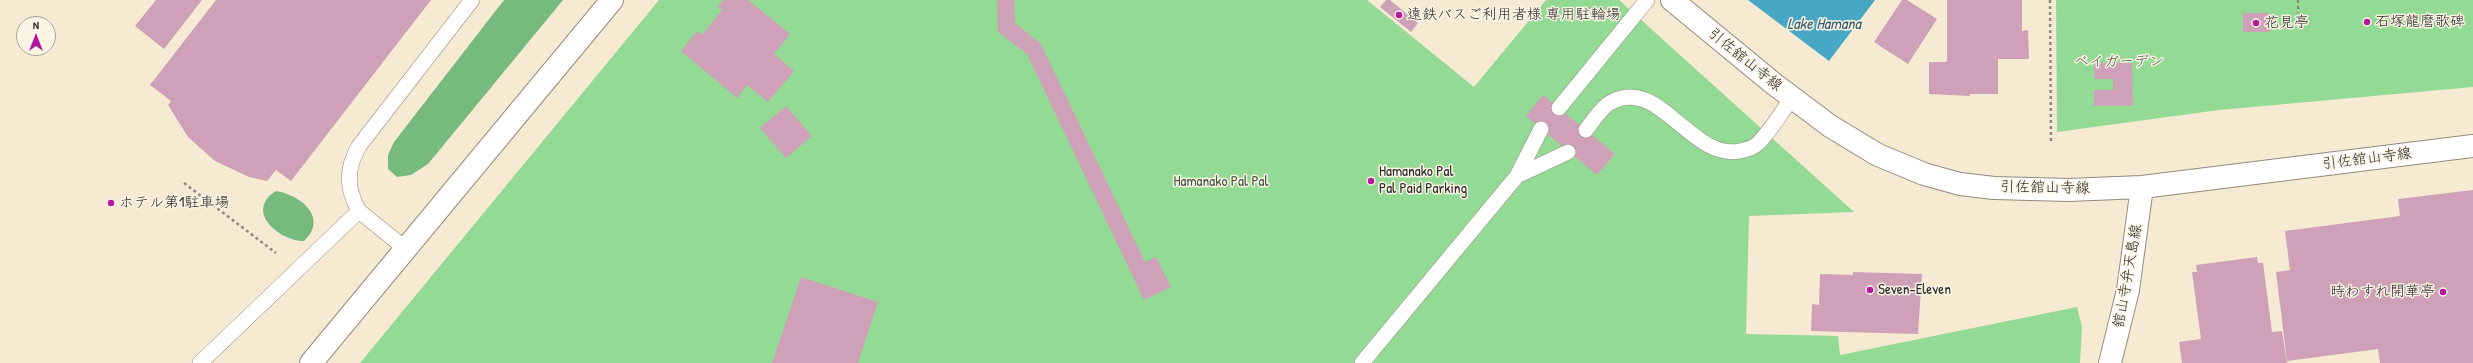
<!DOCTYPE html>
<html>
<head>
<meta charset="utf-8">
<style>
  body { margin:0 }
  #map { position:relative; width:2473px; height:363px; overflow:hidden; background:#f6ead2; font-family:"Patrick Hand",sans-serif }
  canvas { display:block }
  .north { position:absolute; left:16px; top:16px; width:40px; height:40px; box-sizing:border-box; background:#fcf5e5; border:1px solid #a8a49b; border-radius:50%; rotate:0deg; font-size:11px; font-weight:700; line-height:16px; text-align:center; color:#2b2b2b }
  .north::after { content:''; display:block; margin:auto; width:14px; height:18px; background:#b5179e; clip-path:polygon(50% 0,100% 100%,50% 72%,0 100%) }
</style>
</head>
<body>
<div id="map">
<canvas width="2473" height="363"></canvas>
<div class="north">N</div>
</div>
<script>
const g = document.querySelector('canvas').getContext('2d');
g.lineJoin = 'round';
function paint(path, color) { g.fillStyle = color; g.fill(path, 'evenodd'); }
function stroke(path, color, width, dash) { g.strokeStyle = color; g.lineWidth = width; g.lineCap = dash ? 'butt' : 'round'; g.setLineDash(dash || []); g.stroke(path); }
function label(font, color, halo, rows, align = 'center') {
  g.font = font + ' "Patrick Hand","Klee One",sans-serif'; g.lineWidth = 3; g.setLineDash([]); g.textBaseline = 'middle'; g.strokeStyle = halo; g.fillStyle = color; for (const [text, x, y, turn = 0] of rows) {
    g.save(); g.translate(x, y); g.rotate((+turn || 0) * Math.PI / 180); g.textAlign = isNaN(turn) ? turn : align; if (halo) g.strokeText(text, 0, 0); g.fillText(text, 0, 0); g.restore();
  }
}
paint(new Path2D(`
  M659,0H1367L1474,87L1546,0H1619L1854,212L1749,216L1746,334L1838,336L1840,355L2077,307L2082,327L2080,363H360Z
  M2056,0H2473V87L2219,110L2057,132Z`), '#93da94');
paint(new Path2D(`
  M504,0H563L428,164L411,175L397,177L388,169V155L394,142Z
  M276,191C301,195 329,218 304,241C279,241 244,211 276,191Z`), '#76ba7e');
paint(new Path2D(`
  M1748,0H1875L1829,61Z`), '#47a8c6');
paint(new Path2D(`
  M156,0H202L164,49L135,26Z
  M216,0H431L291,181L276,170L267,181L249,177L215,161L188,137L168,105L171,101L150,85Z
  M723,0H748L790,34L774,54L794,71L768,102L747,85L737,98L681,51L697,31L702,35L722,10L718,7Z
  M997,0H1014L1015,23L1041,44L1145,262L1156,257L1171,287L1144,300L1027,54L998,32Z
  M1386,0H1390L1418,23L1411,32L1380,7Z
  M1902,0H1907L1937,19L1908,64L1874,42Z
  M1947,0H2022V31L2028,30L2029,59H1998V94H1970V96L1929,94V62H1947Z
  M2243,13H2270V32H2243Z
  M2094,63H2132L2133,106H2094V90H2113V79H2094Z
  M1543,95L1615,154L1597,175L1526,116Z
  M786,106L812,136L786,158L760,128Z
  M2473,190V363H2380L2378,349L2287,361L2276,272L2290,270L2285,231L2400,216L2398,199Z
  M2257,257L2258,263H2263L2272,332L2282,331L2287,363H2182L2179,342L2201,339L2192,272H2197L2196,265Z
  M1853,272L1922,274L1918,334L1811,331L1812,304L1819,305L1820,274L1853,275Z
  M801,277L878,302L858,363H772Z`), '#cea1b8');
const lane = new Path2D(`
  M1559,108L1647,0
  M1586,130C1592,122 1600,110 1608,104C1658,72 1690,161 1740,151C1745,150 1753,148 1757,144C1769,134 1782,111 1792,98
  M1517,176L1568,152
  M359,211C346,188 346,169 359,146L472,0
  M200,363L359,211L406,249
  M1362,363L1517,176L1541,129`);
const secondary = new Path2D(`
  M1672,0L1774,84L1830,126L1878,155L1924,174L1960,184L1994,188L2068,190L2142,187L2473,146
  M311,363L612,0
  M2110,363L2128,290L2142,187`);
stroke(lane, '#908a7e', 16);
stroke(secondary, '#908a7e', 24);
stroke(new Path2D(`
  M2050,0L2051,143
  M2298,0V13
  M184,183L276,253`), '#908a7e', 2.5, [3, 3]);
stroke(lane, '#fff', 15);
stroke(secondary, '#fff', 22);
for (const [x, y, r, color] of [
  [1399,15,4,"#b5179e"],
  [2367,22,4,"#b5179e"],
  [2256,23,4,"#b5179e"],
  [1371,181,4,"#b5179e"],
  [111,203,4,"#b5179e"],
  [1870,290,4,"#b5179e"],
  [2443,292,4,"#b5179e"]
]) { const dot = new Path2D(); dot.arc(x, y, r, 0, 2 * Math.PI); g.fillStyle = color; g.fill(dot); stroke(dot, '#fcf5e5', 1.5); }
label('15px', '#2b2b2b', '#fcf5e5', [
  ["遠鉄バスご利用者様 専用駐輪場",1407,15],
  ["石塚龍麿歌碑",2375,22],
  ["花見亭",2264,23],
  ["Hamanako Pal",1379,172],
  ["Pal Paid Parking",1379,189],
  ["ホテル第1駐車場",119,203],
  ["Seven-Eleven",1878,290],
  ["時わすれ開華亭",2435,292,"right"]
], 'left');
label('15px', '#2b2b2b', '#fcf5e5', [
  ["引佐舘山寺線",1745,60,39],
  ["引佐舘山寺線",2367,159,-7],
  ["引佐舘山寺線",2045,188,1],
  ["舘山寺弁天島線",2128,276,-80]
]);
label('15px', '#455745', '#fcf5e5', [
  ["ベイガーデン",2119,62],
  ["Hamanako Pal Pal",1221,182]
]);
label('italic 16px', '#365d69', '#fcf5e5', [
  ["Lake Hamana",1824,25]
]);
</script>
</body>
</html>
